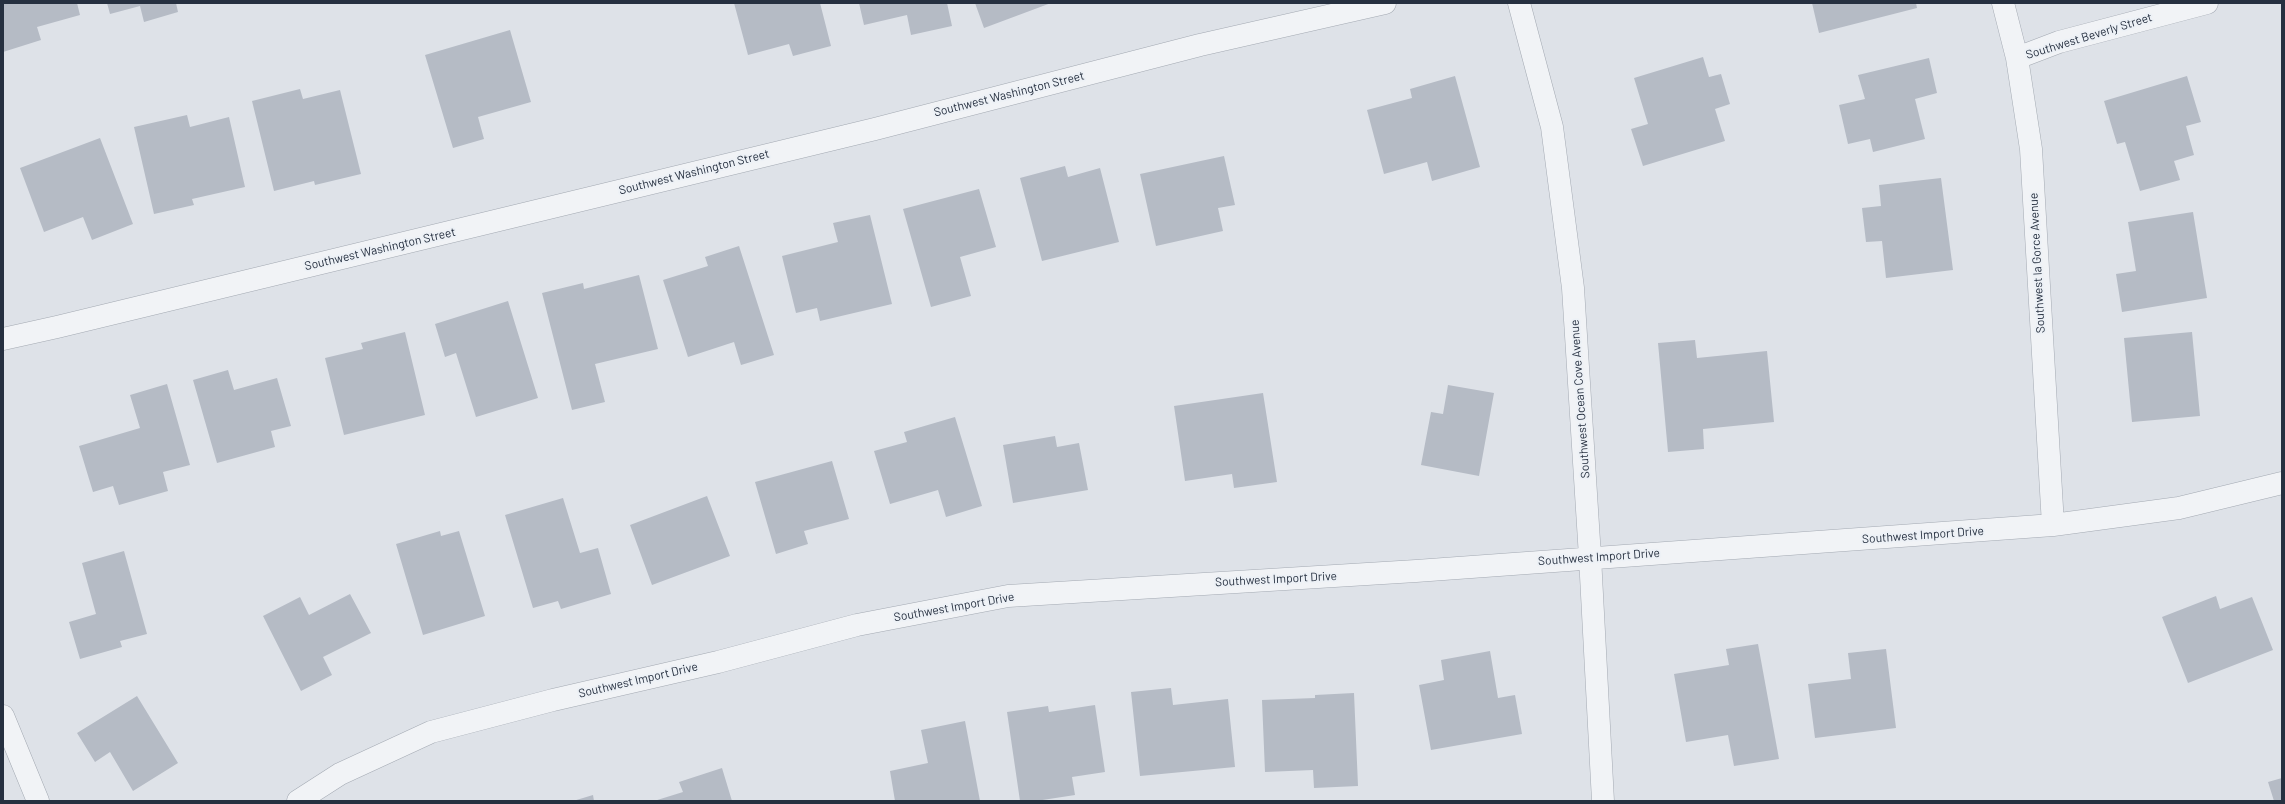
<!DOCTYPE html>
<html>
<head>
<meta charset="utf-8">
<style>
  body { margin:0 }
  #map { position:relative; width:2285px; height:804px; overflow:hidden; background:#dee2e8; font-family:Barlow,sans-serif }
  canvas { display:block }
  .frame { position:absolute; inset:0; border:4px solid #263040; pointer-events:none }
</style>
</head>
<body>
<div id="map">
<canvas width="2285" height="804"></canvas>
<div class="frame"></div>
</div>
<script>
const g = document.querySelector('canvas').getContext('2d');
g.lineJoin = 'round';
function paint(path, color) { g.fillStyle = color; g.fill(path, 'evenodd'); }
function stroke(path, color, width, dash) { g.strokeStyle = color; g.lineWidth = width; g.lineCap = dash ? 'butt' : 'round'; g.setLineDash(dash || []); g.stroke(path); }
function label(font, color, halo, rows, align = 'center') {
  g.font = font + ' Barlow,sans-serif'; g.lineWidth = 4; g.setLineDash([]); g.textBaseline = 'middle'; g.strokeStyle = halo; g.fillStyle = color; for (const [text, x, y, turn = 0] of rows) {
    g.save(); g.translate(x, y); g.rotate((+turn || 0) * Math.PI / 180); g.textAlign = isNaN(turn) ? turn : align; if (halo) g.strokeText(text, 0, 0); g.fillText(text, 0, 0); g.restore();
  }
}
paint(new Path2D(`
  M3,3H77L80,15L37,27L41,40L3,52Z
  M107,3H176L178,12L144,22L140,6L110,14Z
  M734,3H820L831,46L793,56L789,44L748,55Z
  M859,3H947L952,26L911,35L907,15L864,25Z
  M975,3H1051L984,28Z
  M1812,3H1916L1917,8L1819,33Z
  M510,30L531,102L478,117L484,139L453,148L425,55Z
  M1703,57L1709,77L1721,74L1730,104L1715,109L1725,141L1643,166L1631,129L1648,124L1634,78Z
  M1929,58L1937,93L1915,99L1925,139L1873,152L1870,139L1848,144L1839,105L1865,99L1858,75Z
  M1455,76L1480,167L1432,181L1427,162L1384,174L1367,110L1412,98L1410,89Z
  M2187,76L2201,122L2186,126L2194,155L2174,161L2180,180L2140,191L2125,142L2117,144L2104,101Z
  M300,89L303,99L340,90L361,174L315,185L314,181L274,191L252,101Z
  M187,115L190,127L229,117L245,187L192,199L194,205L154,214L134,127Z
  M100,138L133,224L92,240L83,217L44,232L20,168Z
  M1224,156L1235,205L1218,208L1223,231L1156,246L1140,174Z
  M1065,166L1068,177L1100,168L1119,242L1042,261L1020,178Z
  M1941,178L1953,270L1886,278L1882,241L1866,242L1862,208L1881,206L1879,185Z
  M979,189L996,247L960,257L971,296L931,307L903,209Z
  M2193,212L2207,298L2122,312L2116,274L2136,271L2128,222Z
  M870,215L892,304L820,321L817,308L796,313L782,256L838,242L833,223Z
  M739,246L774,355L741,365L734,342L688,357L663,280L708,266L705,257Z
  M639,275L658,349L595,364L605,402L572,410L542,293L583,283L584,289Z
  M508,301L538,398L476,417L456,353L445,357L435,324Z
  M405,332L425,415L344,435L325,358L363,349L361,343Z
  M2192,332L2200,416L2132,422L2124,338Z
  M1695,340L1697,358L1767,351L1774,422L1703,429L1704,449L1668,452L1658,343Z
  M228,370L234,390L277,378L291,426L271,431L275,447L217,463L193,380Z
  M167,384L190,465L163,472L168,491L119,505L113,486L93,492L79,446L140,428L130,395Z
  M1448,385L1494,393L1479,476L1421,465L1431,412L1443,414Z
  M1263,393L1277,482L1234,488L1232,474L1185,481L1174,406Z
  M955,417L982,506L946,517L938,490L890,504L874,451L907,442L904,432Z
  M1055,436L1057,447L1079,443L1088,490L1013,503L1003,445Z
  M832,461L849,519L804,531L808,544L776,554L755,482Z
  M707,496L730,556L652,585L630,525Z
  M563,498L580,553L598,548L611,594L561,609L558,601L533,608L505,515Z
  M440,531L441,536L459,531L485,616L423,635L396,544Z
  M124,551L147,634L120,641L122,647L80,659L69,622L96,614L82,563Z
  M350,594L371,633L323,657L332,675L301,691L263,616L300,597L309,615Z
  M2216,596L2220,609L2252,597L2273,650L2188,683L2162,617Z
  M1758,644L1779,759L1734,766L1728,735L1686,742L1674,674L1729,665L1726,649Z
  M1886,649L1896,728L1815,738L1808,684L1851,679L1848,653Z
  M1490,651L1498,698L1515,695L1522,734L1431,750L1419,685L1444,680L1441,660Z
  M1171,688L1173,705L1228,699L1235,767L1140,776L1131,692Z
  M1354,693L1358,786L1314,788L1313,770L1265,772L1262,700L1315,698V695Z
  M137,696L178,763L133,791L110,752L95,762L77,733Z
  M1095,705L1105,772L1072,777L1075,795L1036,801H1020L1007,712L1048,706L1049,712Z
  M965,721L980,801H895L890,771L928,763L921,730Z
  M722,768L732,801H654L683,792L679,782Z
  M2282,778V801H2274L2268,782Z
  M593,795L594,801H573Z`), '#b5bbc5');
const minor = new Path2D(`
  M1519,3L1552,127L1573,288L1590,557L1603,801
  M2003,3L2017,58L2031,149L2053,525
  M2017,58L2059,42L2207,3
  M3,339L57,327L875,129L1200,45L1385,3
  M3,716L38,801
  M298,801L340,774L431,732L553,700L718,662L857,625L1008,596L1416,571L2053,525L2179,508L2282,483`);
stroke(minor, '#a3a9b2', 23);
stroke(minor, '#f1f3f6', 22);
label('12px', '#263040', '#edf1f6', [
  ["Southwest Beverly Street",2089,36,-17],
  ["Southwest Washington Street",1009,94,-14],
  ["Southwest Washington Street",694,172,-14],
  ["Southwest Washington Street",380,249,-13],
  ["Southwest la Gorce Avenue",2037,263,-93],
  ["Southwest Ocean Cove Avenue",1580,399,-94],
  ["Southwest Import Drive",1923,535,-4],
  ["Southwest Import Drive",1599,557,-4],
  ["Southwest Import Drive",1276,579,-3],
  ["Southwest Import Drive",954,607,-10],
  ["Southwest Import Drive",638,680,-13]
]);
</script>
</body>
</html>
